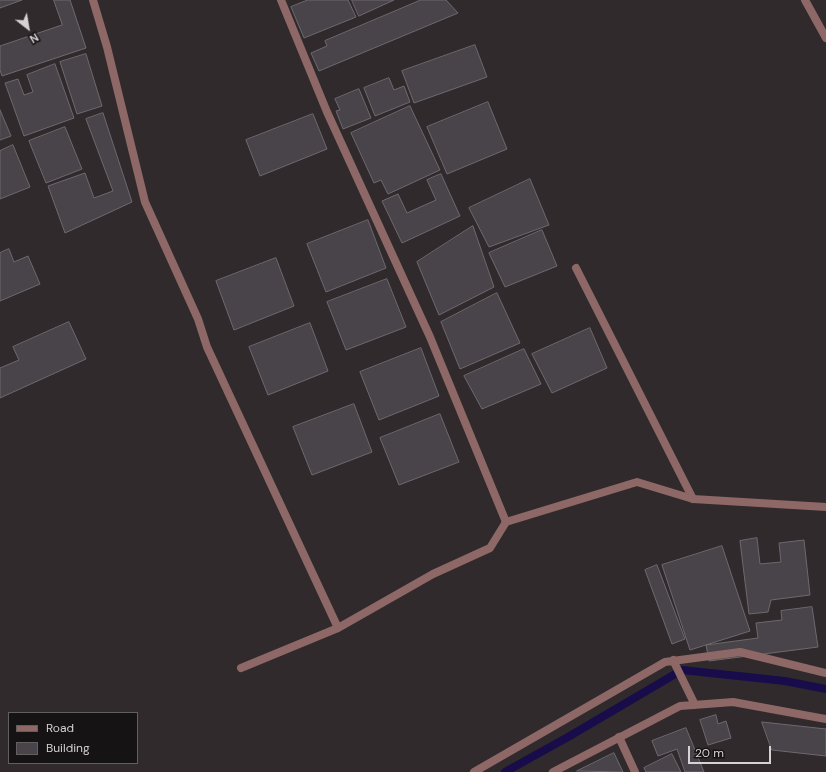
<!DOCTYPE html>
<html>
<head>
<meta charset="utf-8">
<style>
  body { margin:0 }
  #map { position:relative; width:826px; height:772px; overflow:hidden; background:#302a2c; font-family:"DM Sans",sans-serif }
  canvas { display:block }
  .legend { position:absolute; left:8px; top:712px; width:130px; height:52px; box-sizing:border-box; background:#161314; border:1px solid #635f61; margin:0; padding:5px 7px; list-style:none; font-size:12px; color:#d6d2d4 }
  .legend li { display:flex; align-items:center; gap:8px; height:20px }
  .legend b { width:20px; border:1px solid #635f61 }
  .north { position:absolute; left:8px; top:8px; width:40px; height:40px; -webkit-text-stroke:3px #161314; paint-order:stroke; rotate:149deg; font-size:11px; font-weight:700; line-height:16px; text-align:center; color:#d6d2d4 }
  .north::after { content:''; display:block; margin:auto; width:14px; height:18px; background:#d6d2d4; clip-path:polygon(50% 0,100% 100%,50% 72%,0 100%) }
  .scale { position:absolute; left:688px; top:746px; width:83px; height:18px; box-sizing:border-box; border:2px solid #d6d2d4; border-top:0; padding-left:5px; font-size:12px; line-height:14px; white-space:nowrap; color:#d6d2d4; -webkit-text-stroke:3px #161314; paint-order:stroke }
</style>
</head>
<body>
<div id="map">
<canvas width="826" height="772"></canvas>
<ul class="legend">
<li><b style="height:5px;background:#8e6866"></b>Road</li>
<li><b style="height:11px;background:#484449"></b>Building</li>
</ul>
<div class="north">N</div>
<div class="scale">20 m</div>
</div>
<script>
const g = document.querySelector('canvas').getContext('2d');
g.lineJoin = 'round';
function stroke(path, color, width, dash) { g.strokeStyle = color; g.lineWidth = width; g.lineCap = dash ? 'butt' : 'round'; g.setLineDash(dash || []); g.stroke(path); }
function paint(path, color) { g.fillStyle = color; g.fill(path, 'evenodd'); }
stroke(new Path2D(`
  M505,772L568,737L682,670L785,681L826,689`), '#190c4b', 8);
const building = new Path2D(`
  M0,0H22L0,8Z
  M54,0H70L86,48L2,76L0,70V46L62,25Z
  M308,0H348L356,17L304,38L291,7Z
  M352,0H394L359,16Z
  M421,0H446L458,13L319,71L311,53L327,46L325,41Z
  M475,45L487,77L414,103L402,71Z
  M86,54L102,106L77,114L60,62Z
  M55,64L74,118L24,136L5,83L18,79L24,95L33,92L27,75Z
  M389,78L394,90L404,86L410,102L375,116L364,88Z
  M359,89L371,118L343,129L336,111L340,110L335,99Z
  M488,102L507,149L447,174L427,127Z
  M410,106L440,170L388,194L381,180L374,183L351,133Z
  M0,110L11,136L0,140Z
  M103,113L132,202L65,233L48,186L85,173L94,198L113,191L86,119Z
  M313,114L327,149L260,176L246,140Z
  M65,127L82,169L46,183L29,141Z
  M13,145L30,187L0,199V151Z
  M441,174L460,216L402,243L382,201L398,194L407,213L436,200L427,180Z
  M530,179L549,225L489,247L469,208Z
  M368,220L386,268L326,292L307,244Z
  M473,226L494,287L439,315L417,262Z
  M542,230L557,266L505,287L489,253Z
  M9,249L14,262L28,256L40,284L0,301V253Z
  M276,258L294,306L234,330L216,281Z
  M387,279L406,327L346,350L327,302Z
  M497,293L520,343L460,369L441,322Z
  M69,322L86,359L0,398V368L19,360L13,347Z
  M310,323L328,371L268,395L249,347Z
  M590,328L607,368L552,393L532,354Z
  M421,348L439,396L379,420L360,372Z
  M524,349L541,384L482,409L464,376Z
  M354,404L372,452L312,475L293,427Z
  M440,414L459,462L399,485L380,438Z
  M757,538L760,564L781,562L779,543L804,540L810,595L771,600L768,612L749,614L740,541Z
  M722,546L750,631L690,650L662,565Z
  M657,565L685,639L672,644L645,570Z
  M812,607L818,647L709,661L706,645L758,638L756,623L782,620L781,611Z
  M716,715L718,724L726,721L731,738L708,745L700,720Z
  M762,722L826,729V756L772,750Z
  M686,728L704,772H685L677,749L658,756L652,741Z
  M614,753L623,772L577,771Z
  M672,754L681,772H646L644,768Z`);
paint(building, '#484449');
stroke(building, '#6e696f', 1);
stroke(new Path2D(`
  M281,0L327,112L430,337L506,522
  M576,268L693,499
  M619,737L635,772`), '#8e6866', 8);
stroke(new Path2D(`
  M93,0L107,47L145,202L198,319L207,347L338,628
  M805,0L826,38
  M673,660L695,705
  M241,668L338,628L433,574L490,548L506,522L637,482L693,499L826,507
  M474,772L665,662L740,652L826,673
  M553,772L680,706L733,702L826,719`), '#8e6866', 8);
</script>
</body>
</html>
